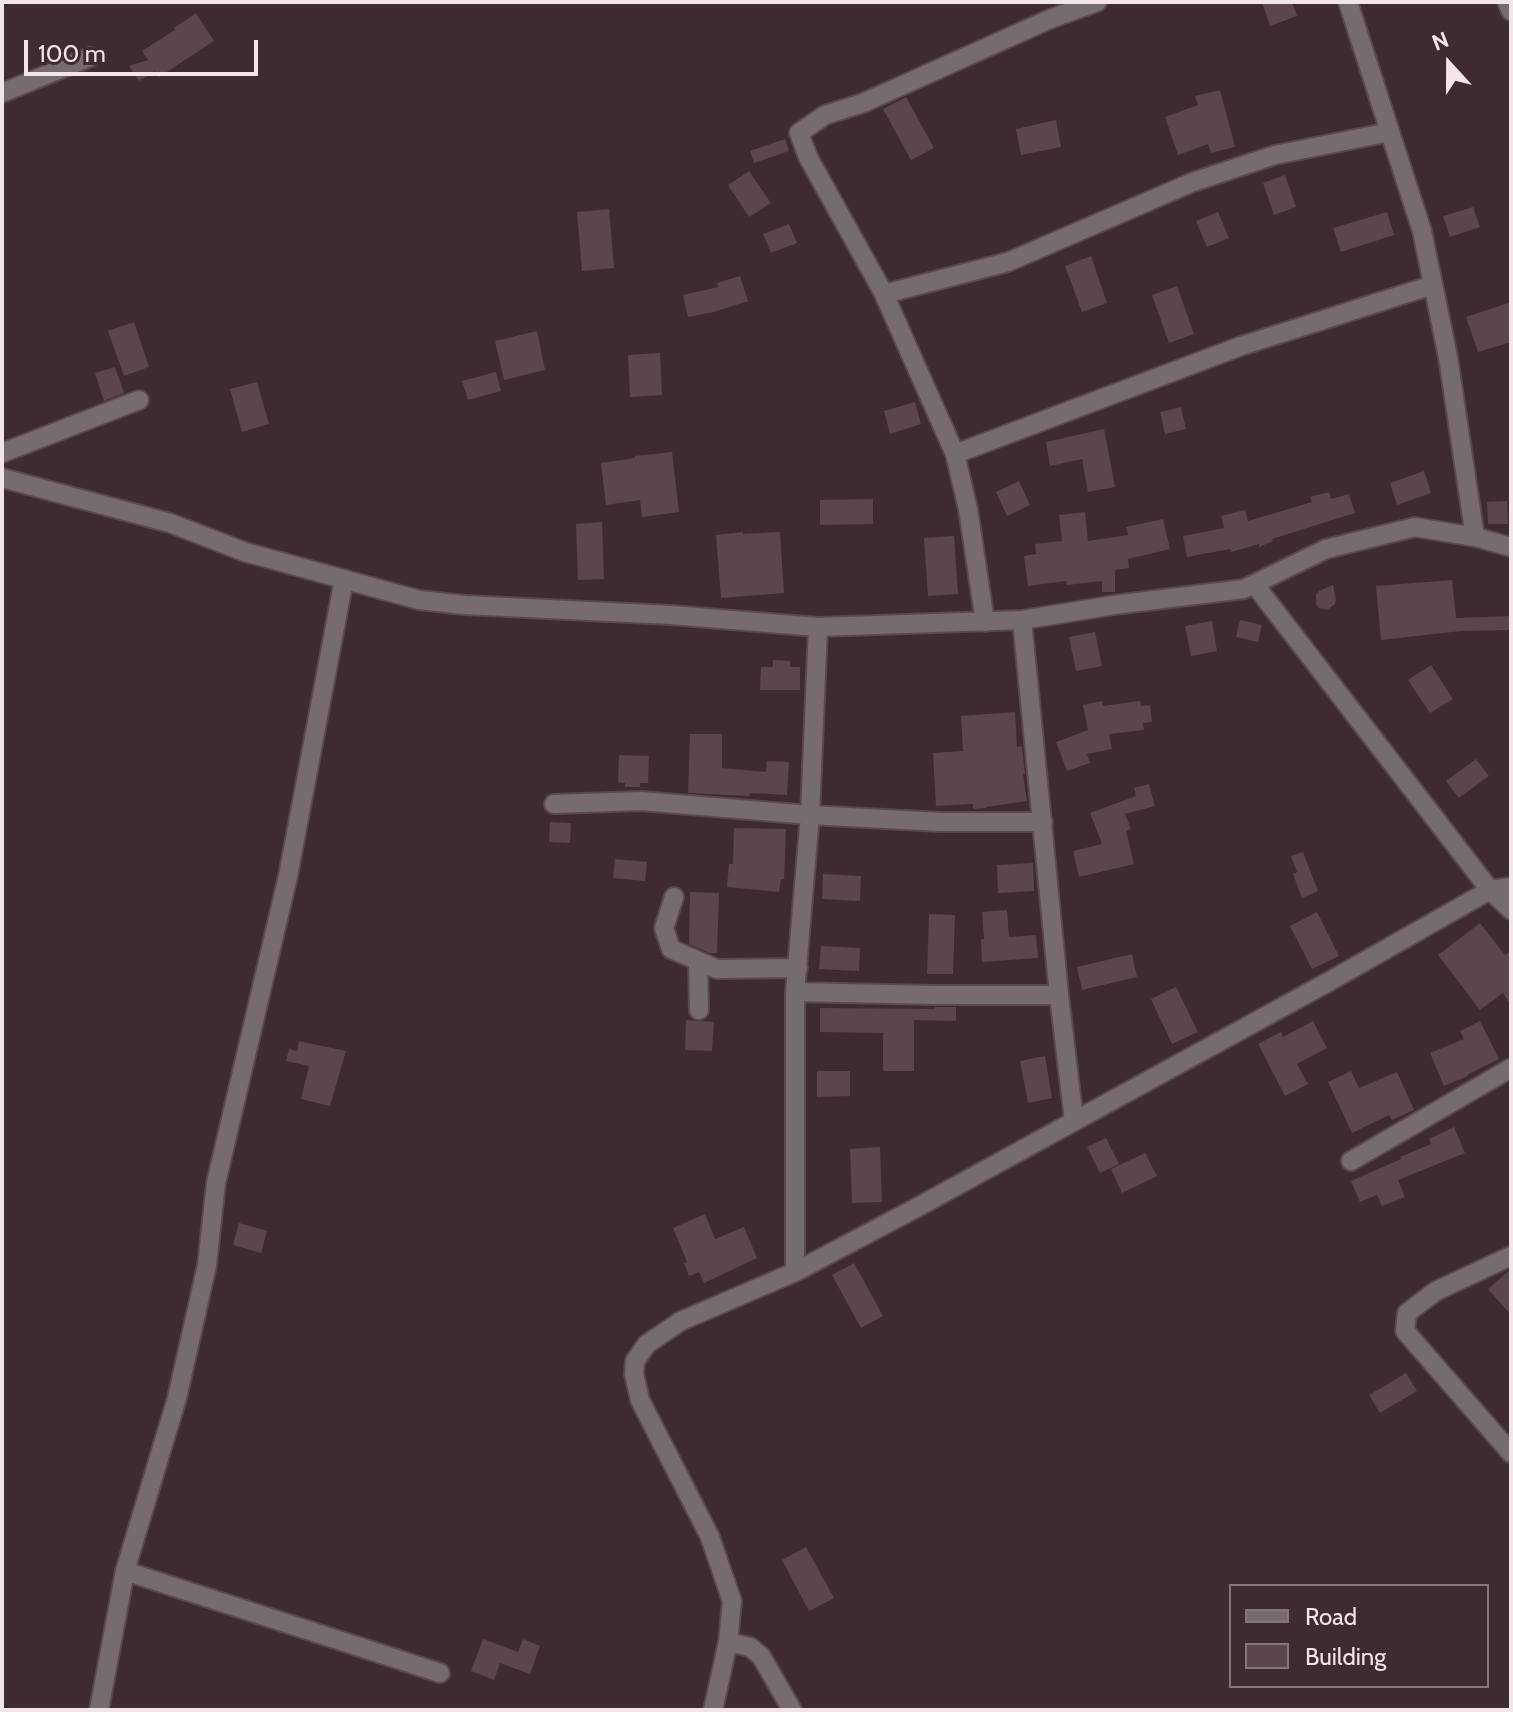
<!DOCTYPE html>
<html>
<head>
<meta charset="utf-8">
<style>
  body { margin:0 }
  #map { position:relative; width:1513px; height:1712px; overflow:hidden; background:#3e2a31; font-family:Cabin,sans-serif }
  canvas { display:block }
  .frame { position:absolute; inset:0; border:4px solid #f2e5e9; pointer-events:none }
  .legend { position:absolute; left:1229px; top:1584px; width:260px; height:104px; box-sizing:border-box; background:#3e2a31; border:2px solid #86757b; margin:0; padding:10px 14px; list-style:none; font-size:24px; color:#f2e5e9 }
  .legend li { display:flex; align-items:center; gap:16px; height:40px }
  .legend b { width:40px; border:2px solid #86757b }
  .north { position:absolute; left:1409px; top:24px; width:80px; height:80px; -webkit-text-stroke:6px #3e2a31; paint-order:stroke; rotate:339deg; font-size:22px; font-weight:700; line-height:32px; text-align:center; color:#f2e5e9 }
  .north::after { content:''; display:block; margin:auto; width:28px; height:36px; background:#f2e5e9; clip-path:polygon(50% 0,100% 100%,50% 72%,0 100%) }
  .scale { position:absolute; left:24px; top:40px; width:234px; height:36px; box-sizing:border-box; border:4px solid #f2e5e9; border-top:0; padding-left:10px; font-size:24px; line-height:28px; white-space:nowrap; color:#f2e5e9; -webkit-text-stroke:6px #3e2a31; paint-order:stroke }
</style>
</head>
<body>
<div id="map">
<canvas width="1513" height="1712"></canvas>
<div class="frame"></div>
<ul class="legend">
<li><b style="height:10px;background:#766c6f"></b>Road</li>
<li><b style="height:22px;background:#5c464d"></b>Building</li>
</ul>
<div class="north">N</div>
<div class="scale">100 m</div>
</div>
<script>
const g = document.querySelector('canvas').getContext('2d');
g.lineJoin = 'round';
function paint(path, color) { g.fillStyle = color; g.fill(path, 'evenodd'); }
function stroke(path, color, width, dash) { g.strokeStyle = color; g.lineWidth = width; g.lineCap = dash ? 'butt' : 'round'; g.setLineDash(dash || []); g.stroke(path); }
paint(new Path2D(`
  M1262,2H1292L1297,16L1270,26Z
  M196,13L214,41L159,77L155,71L139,81L129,66L148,60L142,51L175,30L174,28Z
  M1220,90L1235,147L1211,153L1208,144L1178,155L1165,117L1198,105L1195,96Z
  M906,97L934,148L911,160L883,109Z
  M1056,120L1061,147L1021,155L1016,129Z
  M785,139L789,151L754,163L750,151Z
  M749,171L771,203L749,217L728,185Z
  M1285,175L1296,207L1274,215L1263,183Z
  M1473,207L1480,227L1450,237L1443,216Z
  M609,209L614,268L582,271L577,212Z
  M1218,212L1229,238L1207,247L1196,221Z
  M1387,212L1394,235L1341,252L1333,228Z
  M789,224L797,243L771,253L763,234Z
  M1091,256L1107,303L1082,312L1065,266Z
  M740,276L748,301L714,312L688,317L683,295L718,287L717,283Z
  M1177,286L1194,334L1169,343L1152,295Z
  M1511,302V342L1478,352L1466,317Z
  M134,322L149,367L124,376L108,331Z
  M537,331L545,370L504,380L495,341Z
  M660,353L662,395L630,397L628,355Z
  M115,367L124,393L104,401L95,373Z
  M496,372L501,391L468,400L462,381Z
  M257,382L269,424L242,432L230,389Z
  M915,402L921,424L890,434L884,411Z
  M1181,407L1186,429L1165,434L1160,412Z
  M1104,429L1115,487L1088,492L1082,459L1050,466L1046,442Z
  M672,452L679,512L642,517L640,500L606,505L601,463L635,458V456Z
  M1424,471L1431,493L1397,505L1390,483Z
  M1019,481L1030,505L1007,516L996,492Z
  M1329,492L1331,499L1349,494L1355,513L1272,539L1273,541L1259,547V544L1231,552L1230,549L1187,557L1183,536L1224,528L1221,516L1245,510L1248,521L1312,502L1310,497Z
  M873,499V524L820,525V500Z
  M1507,501L1508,524H1488L1487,502Z
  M1085,512L1088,541L1128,535L1126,527L1163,519L1170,549L1128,559L1129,568L1115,570V592H1102V581L1067,585L1066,581L1028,586L1024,556L1036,554L1035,544L1062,541L1059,515Z
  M602,522L604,579L578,580L576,524Z
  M743,532V534L780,532L784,593L721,598L716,535Z
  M954,536L958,594L928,596L924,538Z
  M1452,580L1456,618L1511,616V630L1461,631L1381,640L1376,586Z
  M1333,585L1336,600L1335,604L1327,610L1319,608L1316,604V595L1319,591Z
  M1240,620L1262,625L1258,642L1236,637Z
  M1212,621L1217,651L1191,656L1185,626Z
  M1095,632L1102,666L1076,671L1069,637Z
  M773,660L790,661V667H800V690H760L761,667H773Z
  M1431,665L1453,699L1430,713L1408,680Z
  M1102,701L1103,706L1140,701L1141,706L1150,705L1152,722L1143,723L1144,730L1109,734L1112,749L1087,754L1090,763L1067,771L1056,742L1088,730L1083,705Z
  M1015,712L1017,747L1022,746L1025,774H1023L1027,801L986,807V808L973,809V804L936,806L933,753L963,751L961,716Z
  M690,734H722V768L766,772L767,761L789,762L787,795L750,793L749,796L688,793Z
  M619,755L649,756L648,783H640V787H625V783L618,782Z
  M1476,759L1489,776L1459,798L1446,781Z
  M1149,784L1155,806L1125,814L1131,829L1126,831L1134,864L1079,877L1073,851L1102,844L1090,813L1136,796L1134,788Z
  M550,822L571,823L570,843L549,842Z
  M734,828L786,829L784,879H781L779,892L727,887L729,864H733Z
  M1303,852L1318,891L1302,898L1293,874L1297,872L1291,856Z
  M615,859L647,862L645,881L613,878Z
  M1033,863L1034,891L998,893L997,865Z
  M823,874L861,876L860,901L822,899Z
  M690,892L719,893L717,953H710L689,944Z
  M1007,910L1009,937L1036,935L1038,958L982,962L981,939H984L982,912Z
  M1317,912L1339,956L1312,969L1290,926Z
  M929,914L955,915L953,974H927Z
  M1480,923L1505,955L1511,951V1006L1503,993L1480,1010L1438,955Z
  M821,946L860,948L859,971L819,969Z
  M1132,954L1137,977L1082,990L1077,967Z
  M1176,987L1198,1032L1172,1044L1151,999Z
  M935,1007H956V1021L914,1020V1071H883V1033L820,1032V1008L935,1009Z
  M686,1020L714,1022L712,1051L685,1050Z
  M1313,1021L1327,1048L1297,1064L1308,1084L1285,1096L1258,1044L1281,1032L1283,1037Z
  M1480,1021L1499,1059L1467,1075L1468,1076L1444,1086L1430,1053L1464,1039L1460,1031Z
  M299,1041L346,1051L330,1106L301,1099L309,1066L286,1061L289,1049L297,1051Z
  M1045,1056L1052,1098L1028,1103L1020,1061Z
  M817,1071H850V1096L817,1097Z
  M1351,1071L1359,1088L1397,1072L1414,1110L1392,1120L1389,1115L1352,1133L1328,1082Z
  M1454,1127L1465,1153L1398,1180L1405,1197L1382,1206L1377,1195L1360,1202L1351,1181L1401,1159L1400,1157L1431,1144L1429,1139Z
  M1106,1138L1119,1164L1100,1173L1087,1147Z
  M880,1147L882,1202L852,1203L850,1149Z
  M1145,1153L1157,1176L1122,1193L1111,1169Z
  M705,1214L715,1239L744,1227L757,1258L704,1283L699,1272L689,1276L684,1263L687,1262L673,1228Z
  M239,1223L267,1231L261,1253L233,1245Z
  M854,1263L883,1316L861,1328L832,1275Z
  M1511,1269V1315L1488,1289Z
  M1406,1373L1417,1391L1380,1413L1369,1395Z
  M806,1547L834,1598L809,1611L782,1560Z
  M483,1639L518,1652L523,1639L540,1646L530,1674L500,1663L494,1680L471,1671Z`), '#5c464d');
const minor = new Path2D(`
  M1348,2L1422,231L1448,357L1475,537
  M1507,2L1511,11
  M2,93L90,57
  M884,294L1008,262L1193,182L1275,155L1390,132
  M2,453L139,400
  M955,454L1241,346L1433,285
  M2,478L170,523L245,552L419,600L465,605L671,615L818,627L1022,620L1114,605L1244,589L1326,549L1415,527L1475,537L1511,547
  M1255,585L1490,890L1511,910
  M1022,620L1059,995L1074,1121
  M985,622L968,509L955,454L884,294L808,157L799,133L825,115L863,103L1050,19L1097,2
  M554,804L641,801L810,815L941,822H1043
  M674,897L664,928L671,949L717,969L798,968
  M698,961L699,1010
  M795,992L935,995H1059
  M1351,1161L1511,1068
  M1511,1256L1436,1291L1407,1313L1405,1331L1511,1453
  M795,1272V992L810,815L818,627
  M125,1571L440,1673
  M728,1642L750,1647L761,1656L792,1710
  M99,1710L125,1571L177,1398L207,1265L216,1183L288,876L344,579
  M713,1710L728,1642L732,1601L710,1537L640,1400L634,1374L635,1361L647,1344L681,1321L795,1272L916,1208L1330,981L1490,890L1511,887`);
stroke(minor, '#5b484e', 22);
stroke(minor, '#766c6f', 18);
</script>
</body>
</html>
